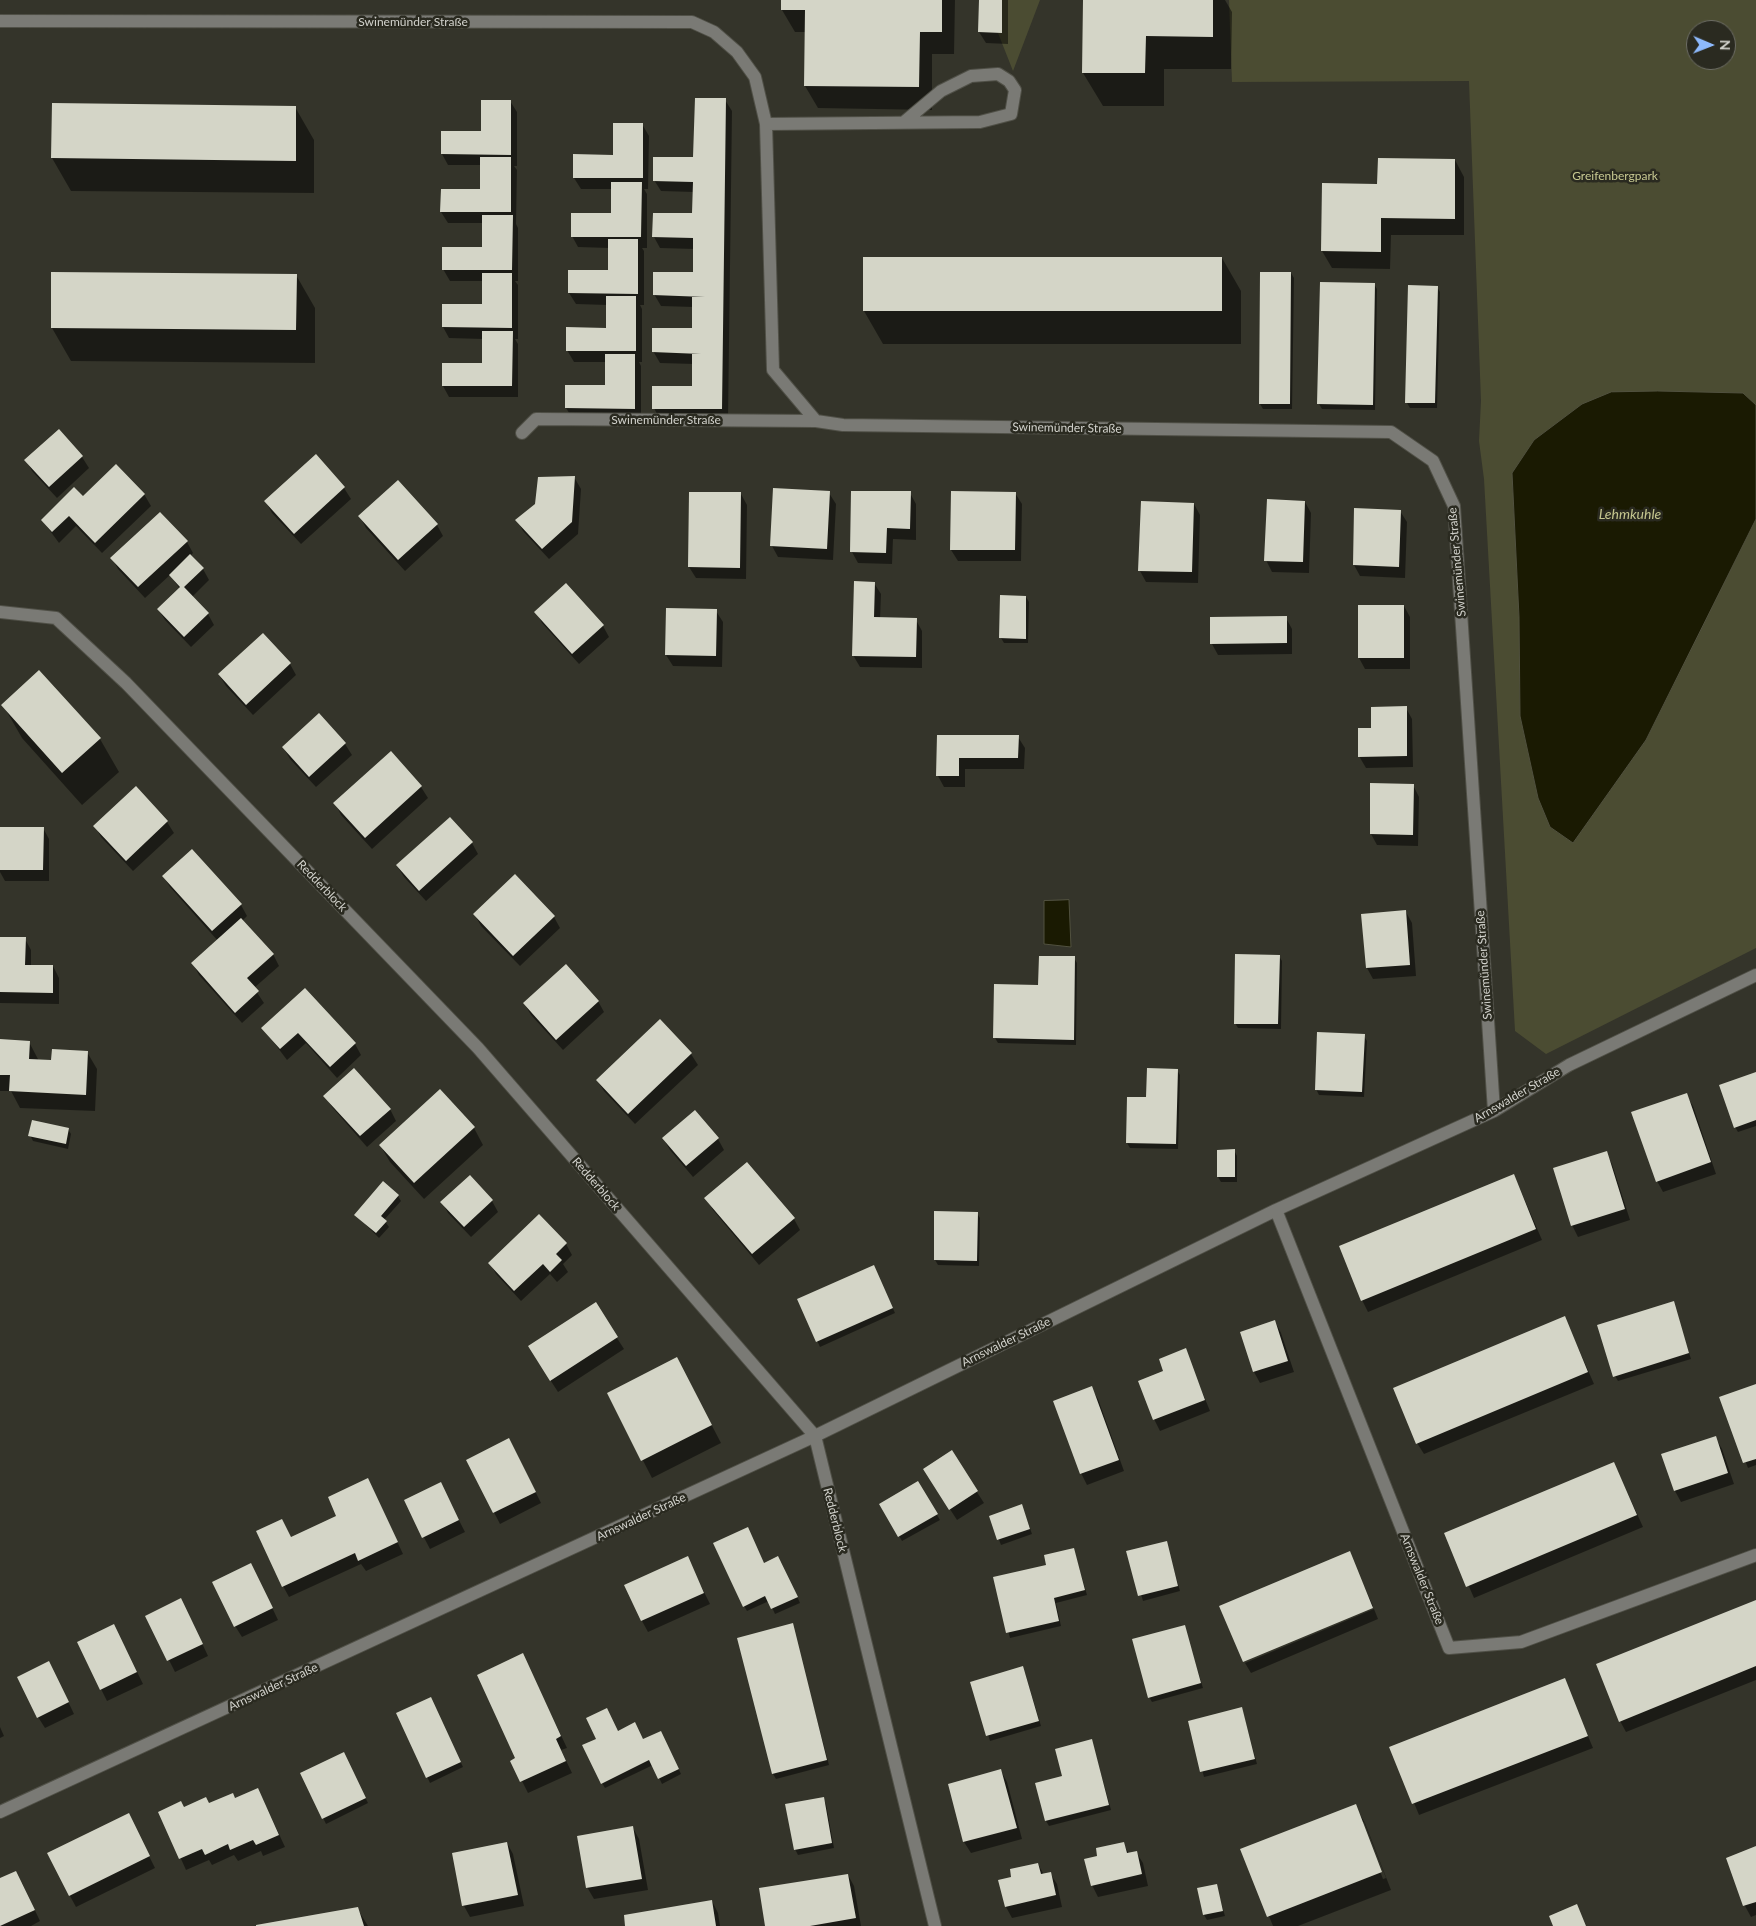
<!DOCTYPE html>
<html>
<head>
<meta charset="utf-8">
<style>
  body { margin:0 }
  #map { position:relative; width:1756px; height:1926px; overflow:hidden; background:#34342a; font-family:Lato,sans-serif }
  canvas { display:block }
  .north { position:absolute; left:1686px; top:20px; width:50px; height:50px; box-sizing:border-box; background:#2a2a20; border:1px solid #6d6d65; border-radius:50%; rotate:91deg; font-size:14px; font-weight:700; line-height:20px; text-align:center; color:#d2d2cc }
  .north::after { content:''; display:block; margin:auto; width:18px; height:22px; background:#8db9fc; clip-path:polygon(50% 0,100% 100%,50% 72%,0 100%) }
</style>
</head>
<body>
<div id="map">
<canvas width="1756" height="1926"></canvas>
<div class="north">N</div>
</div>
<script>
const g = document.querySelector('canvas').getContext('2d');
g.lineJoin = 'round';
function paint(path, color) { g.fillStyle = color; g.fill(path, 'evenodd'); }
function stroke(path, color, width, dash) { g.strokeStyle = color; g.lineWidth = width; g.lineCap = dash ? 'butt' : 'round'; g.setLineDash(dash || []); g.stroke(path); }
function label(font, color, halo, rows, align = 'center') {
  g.font = font + ' Lato,sans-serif'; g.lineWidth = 5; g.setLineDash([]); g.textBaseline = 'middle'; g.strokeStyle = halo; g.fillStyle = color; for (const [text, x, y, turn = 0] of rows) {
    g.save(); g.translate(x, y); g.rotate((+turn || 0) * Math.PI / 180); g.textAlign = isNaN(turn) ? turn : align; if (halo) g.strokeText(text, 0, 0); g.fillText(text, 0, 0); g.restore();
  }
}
paint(new Path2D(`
  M998,0H1040L1013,71L998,33Z
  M1229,0H1756V405L1742,393L1582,404L1534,440L1512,473L1519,617L1520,716L1538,798L1550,827L1573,843L1646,740L1756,519V948L1546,1054L1515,1031L1484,479L1479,441L1481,401L1469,81L1232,82ZM1696,30H1726V60H1696Z`), '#4b4c32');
const water = new Path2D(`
  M1658,391L1743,393L1756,405V519L1646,740L1573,843L1550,827L1538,798L1520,716L1519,617L1512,473L1534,440L1582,404L1611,392Z
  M1069,900L1071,947L1044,944V901Z`);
paint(water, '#1a1a02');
stroke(water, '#51513f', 1);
paint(new Path2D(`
  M782,0H955L954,54H932V110L818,108L805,86L806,32H795L782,10Z
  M980,0H1008V44L986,43L979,32Z
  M1137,0H1225L1232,12L1231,69H1164V106H1103L1083,73Z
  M725,100L732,111L728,420H660L654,408L693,387L694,364L660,363L653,351L693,330V307L661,306L654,294L694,273V249L660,248L654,237L694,215V192L661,191L654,180L694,159Z
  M510,101L517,112V166H514L517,170L516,224L518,228V281H515L518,285V339H515L518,344V397H449L443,386L483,364V339L449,338L443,327V306H483V281H450L443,269L483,248V223H448L441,212L481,190V165H448L442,154L482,133Z
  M53,105L295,107L314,140V193L71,191L52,158Z
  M642,124L649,136L648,189H644L647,194V248H642L644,251V305H640L642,309V362H639L641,366V420L573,419L566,408V386L606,387V362H574L567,350L607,329V305L576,304L569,293L609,272V248L578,247L572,236L612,215V189H581L574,178L614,156Z
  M1455,160L1464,177V235H1391L1390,269L1332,268L1322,251Z
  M1222,258L1241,291V344H883L864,311Z
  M1291,273L1294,278L1292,409H1263L1260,404Z
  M296,275L315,308V363L71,361L52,328Z
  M1374,284L1377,289L1375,410L1322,409L1319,404Z
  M1437,287L1440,292L1437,408H1410L1407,403Z
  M59,430L82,457L89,468L57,498L32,471L26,460Z
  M574,477L581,489L578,534L549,559L523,531L517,520Z
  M344,488L351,499L301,544L272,513L266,502Z
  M853,492L910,493L916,504V540L893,539L892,564L858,563L852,552Z
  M829,493L836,504L833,560L778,557L772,546Z
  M1015,493L1022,504L1021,561H958L951,550Z
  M144,494L151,506L102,553L76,526L59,543L42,520L83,498Z
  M741,494L747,505L746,579L696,578L689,567Z
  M1305,502L1311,513L1309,573L1272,572L1266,560Z
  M1194,504L1200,515L1198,583L1146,582L1140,571Z
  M1400,511L1407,522L1405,578L1360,576L1354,565Z
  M160,513L187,542L193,553L190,556L203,569L209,580L192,597L208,614L214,625L191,647L165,620L158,609L180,589L170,575L145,598L118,569L112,558Z
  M360,517L437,525L443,536L405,571L366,528Z
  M874,583L881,594L880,619L916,620L922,631V668L860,667L853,655Z
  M1001,597H1026L1029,602L1028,643H1004L1001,638Z
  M1404,606L1410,617V669H1365L1359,658Z
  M716,611L723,622L722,667L673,666L666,655Z
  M536,612L603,626L609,637L579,664L542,623Z
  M1286,618L1292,629V654L1218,655L1212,644Z
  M263,634L290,664L296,675L253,715L226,686L219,675Z
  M3,705L100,739L119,772L82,805L22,738Z
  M1406,708L1412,719L1413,767L1366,768L1359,756L1373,729Z
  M319,715L345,744L352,755L316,787L290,759L283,747Z
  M938,736L1018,737L1025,748L1024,769H965V787H944L938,776Z
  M391,753L421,787L428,798L372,849L341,815L335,803Z
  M1413,785L1419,797L1418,846L1377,845L1371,834Z
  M136,788L167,822L174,833L133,871L101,837L95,826Z
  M0,828H43L49,839V881H5L0,872Z
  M472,843L478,854L426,901L404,877L397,866Z
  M192,851L241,905L247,916L242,921L273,954L279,966L254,988L264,1003L242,1023L199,975L193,964L218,941L170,887L163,876Z
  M1406,912L1412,923L1416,976L1373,979L1367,968Z
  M475,915L554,917L560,928L520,966L481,926Z
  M0,938L25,939L31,950V966H53L59,978V1004L0,1003Z
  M1279,956L1282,961L1281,1029L1238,1028L1235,1023Z
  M1074,958L1077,963L1076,1045L998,1043L995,1038L1039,986Z
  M305,990L355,1044L361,1055L337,1078L306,1043L287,1060L263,1028Z
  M598,1001L604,1012L563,1050L531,1015L524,1003Z
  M660,1020L691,1054L698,1065L635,1124L604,1091L597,1080Z
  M1364,1036L1367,1041L1364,1097L1319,1095L1316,1089Z
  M0,1041L29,1042L39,1061L52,1062L87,1052L97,1069L95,1111L20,1108L11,1091H0Z
  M1177,1070L1180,1075L1178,1149L1130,1148L1127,1143L1147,1099Z
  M1756,1075V1126L1738,1132L1735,1127Z
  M1686,1095L1693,1106L1716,1174L1663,1192L1657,1181Z
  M325,1096L390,1109L396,1121L367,1147L332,1107Z
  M474,1128L483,1145L424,1199L390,1162L380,1145Z
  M68,1129L71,1134L68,1149L33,1141L30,1135Z
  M663,1138L718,1139L724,1150L693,1177L670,1150Z
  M1234,1150L1237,1156V1182H1221L1218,1177Z
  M1606,1153L1612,1164L1630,1220L1578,1237L1572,1225Z
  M1514,1175L1542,1240L1368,1312L1362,1300Z
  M398,1196L401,1201L384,1220L389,1227L379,1238L356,1215Z
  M706,1198L794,1219L800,1230L759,1265L713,1210Z
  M492,1201L498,1212L471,1237L448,1213L442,1202Z
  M977,1213L980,1218L979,1266L938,1265L935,1260Z
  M566,1244L572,1255L563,1264L568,1272L557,1282L550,1274L521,1301L496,1274L490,1263Z
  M876,1271L895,1313L820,1347L799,1300Z
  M1673,1303L1691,1359L1618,1381L1615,1376Z
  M595,1304L624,1349L558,1392L536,1358Z
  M1565,1318L1594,1384L1424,1454L1417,1443Z
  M1275,1321L1281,1333L1294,1372L1260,1383L1254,1372Z
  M1185,1350L1210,1411L1160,1431L1154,1419L1165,1372Z
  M686,1376L721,1443L652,1478L608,1393Z
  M1756,1385V1465L1748,1468L1721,1398Z
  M1091,1388L1098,1399L1124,1471L1087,1485L1081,1473Z
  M1715,1437L1722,1449L1734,1484L1681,1502L1675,1491L1662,1455Z
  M515,1451L541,1503L500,1524L467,1460Z
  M951,1452L984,1503L957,1520L931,1480Z
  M1614,1463L1643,1527L1474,1598L1446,1534Z
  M368,1479L403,1554L366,1571L361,1564L289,1597L283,1586L291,1538L338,1517Z
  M918,1483L940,1520L902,1541L881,1505Z
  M446,1495L465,1532L430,1549L405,1501Z
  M1024,1511L1032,1534L1001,1545L990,1516Z
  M1166,1542L1180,1591L1143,1601L1128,1552Z
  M1074,1550L1087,1595L1056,1603L1061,1626L1010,1638L994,1578L1048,1566Z
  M1349,1553L1373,1606L1244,1661Z
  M687,1558L710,1604L648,1632L642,1621Z
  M781,1562L800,1603L775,1614L769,1601L747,1611L744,1606L764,1564Z
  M257,1576L278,1620L242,1637L235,1626Z
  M1756,1601V1680L1626,1732L1620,1721Z
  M1374,1609L1378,1619L1251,1673L1245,1663Z
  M187,1611L208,1656L175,1672L147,1616Z
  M792,1625L829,1765L776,1779L773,1774Z
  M1184,1626L1203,1688L1152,1702L1149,1697Z
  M120,1637L143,1684L107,1701L78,1643Z
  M523,1655L567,1748L561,1750L572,1773L528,1793L512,1761L517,1759Z
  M1025,1673L1041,1726L990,1741L971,1682Z
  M55,1674L74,1714L45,1728L38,1717Z
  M1564,1679L1593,1748L1419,1815L1391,1747Z
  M433,1703L463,1767L430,1783L398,1714Z
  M1242,1709L1257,1764L1204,1777L1189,1721Z
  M0,1727L4,1736L0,1738Z
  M618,1732L643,1741L663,1737L681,1774L662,1784L653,1765L605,1788L602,1783Z
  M1092,1741L1111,1810L1049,1826L1046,1821L1064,1777Z
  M346,1759L368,1803L326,1824L302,1774Z
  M1001,1771L1007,1782L1022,1839L971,1853L964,1842Z
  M258,1789L285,1847L263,1856L261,1851L238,1861L234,1855L212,1865L209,1860L186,1870L160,1812L235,1799Z
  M823,1799L826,1804L834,1848L798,1855L795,1849Z
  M1355,1806L1365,1823L1391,1890L1298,1926H1273L1242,1850ZM1361,1822H1364L1386,1878L1383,1879Z
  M134,1826L155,1868L76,1907L70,1896Z
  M633,1828L639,1839L648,1890L594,1899L587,1887Z
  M507,1843L513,1854L524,1906L470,1917L464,1906L453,1854Z
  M1123,1843L1129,1854L1136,1852L1143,1863L1148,1886L1098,1897L1092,1885L1099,1857Z
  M1756,1848V1915L1751,1917L1745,1906L1727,1858Z
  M1038,1864L1044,1875L1050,1873L1057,1884L1062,1907L1012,1918L1006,1907L1013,1878Z
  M848,1875L854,1886L861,1926H767Z
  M0,1880L22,1883L40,1921L31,1926H0Z
  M1216,1885L1225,1916L1207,1920L1204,1915Z
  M712,1901L718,1913L720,1926H627Z
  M357,1908L368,1926H257Z`), '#0007');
paint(new Path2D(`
  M781,0H942V32H920L919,87L804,86L805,10H781Z
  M979,0H1002V33L978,32Z
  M1083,0H1213V37L1146,36L1145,73H1082Z
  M695,98H726L722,409H652V386H692V354H701L652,352V328H692V297H705L653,295V272H693V238L652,237L653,213H692L693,182L653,181V157H693Z
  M481,100H511V155L441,154V131H481Z
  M52,103L296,106V161L51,158Z
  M613,123H643V178H573V154L613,155Z
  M480,157H511V212H440L441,189H480Z
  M1378,158L1455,159V219L1381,218V252L1321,251L1322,183L1377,184Z
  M611,182H642L641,237H571V213H611Z
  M482,215H513L512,270H442V247H482Z
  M608,239H638V294L568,293V270H608Z
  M863,257H1222V311H863Z
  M51,272L297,274L296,330L51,328Z
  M1260,272H1291L1290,404H1259Z
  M482,273H512V328L442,327V304H482Z
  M1320,282L1375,283L1373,405L1317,404Z
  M1408,285L1438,286L1435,403H1405Z
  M606,296H636V351H566V327L606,328Z
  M482,331H513L512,386H442V363H482Z
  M605,354H635V409L565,408V385H605Z
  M59,429L83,456L49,487L24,460Z
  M316,454L345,487L294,534L264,501Z
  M116,464L145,494L95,543L69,516L52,532L41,520L74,487L83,496Z
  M575,476L572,522L542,549L515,520L535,504L538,477Z
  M398,480L438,524L398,560L358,516Z
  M773,488L830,491L827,549L770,546Z
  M851,491H911L910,529L887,528L886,553L850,552Z
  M951,491L1016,492L1015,550H950Z
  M689,492H741L740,568L688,567Z
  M1267,499L1305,501L1303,562L1264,561Z
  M1141,501L1194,503L1192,572L1138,571Z
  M1354,508L1401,510L1399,567L1353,565Z
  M160,512L188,541L138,587L110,558Z
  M190,554L204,568L184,587L209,613L184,637L157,609L180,587L169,575Z
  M854,581L875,582L874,617L917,618L916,657L852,656Z
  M566,583L604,625L572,654L534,612Z
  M1000,595L1026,596V639L999,638Z
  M1358,605H1404V658H1358Z
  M666,608L717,609L716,656L665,655Z
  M1287,616V643L1210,644V617Z
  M263,633L291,663L246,705L218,674Z
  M39,670L101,738L62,773L1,705Z
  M1407,706V756L1358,757V728H1371V707Z
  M319,713L346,743L309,777L282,747Z
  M937,735H1019L1018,758H959V776H936Z
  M391,751L422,786L365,838L333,803Z
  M1370,783L1414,784L1413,835L1370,834Z
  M136,786L168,821L126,861L93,826Z
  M450,817L473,842L419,891L396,865Z
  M0,827H44L43,870H0Z
  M192,849L242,904L212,931L162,876Z
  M515,874L555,916L513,956L473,914Z
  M1406,910L1410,965L1366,968L1361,914Z
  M241,918L274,954L247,978L259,991L235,1013L191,963Z
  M0,937H26L25,965H53V993L0,992Z
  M1235,954L1280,955L1278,1024H1234Z
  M1039,956H1075L1074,1040L993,1038L994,984L1038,985Z
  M566,964L599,1001L556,1040L523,1003Z
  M305,988L356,1043L330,1067L298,1033L280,1049L261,1028Z
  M660,1019L692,1053L628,1114L596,1080Z
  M1317,1032L1365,1034L1362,1092L1315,1090Z
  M0,1039L30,1041L29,1059L51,1060L52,1049L88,1051L86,1095L9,1091L10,1075H0Z
  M354,1068L391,1109L360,1136L323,1096Z
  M1147,1068L1178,1069L1176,1144L1126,1143L1127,1097H1146Z
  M1756,1072V1120L1734,1128L1719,1085Z
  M440,1089L475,1127L414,1183L379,1145Z
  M1687,1093L1711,1162L1656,1182L1631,1112Z
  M695,1110L719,1138L686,1166L662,1138Z
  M32,1120L69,1128L66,1144L28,1136Z
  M1235,1149V1177H1217V1150Z
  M1607,1151L1625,1209L1571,1226L1553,1168Z
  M747,1162L795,1218L752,1254L704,1198Z
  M1514,1174L1536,1229L1361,1301L1339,1246Z
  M470,1175L493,1200L464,1227L440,1202Z
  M383,1181L399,1195L381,1216L387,1221L376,1233L354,1215Z
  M934,1211L978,1212L977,1261L934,1260Z
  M539,1214L567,1243L556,1254L562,1260L550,1272L543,1264L514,1291L488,1263Z
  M874,1265L893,1308L816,1342L797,1299Z
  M1674,1301L1689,1353L1613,1377L1597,1325Z
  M596,1302L618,1337L550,1381L528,1346Z
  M1565,1316L1588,1372L1416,1444L1393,1388Z
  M1275,1320L1288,1361L1253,1372L1240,1332Z
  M1186,1348L1205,1400L1153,1420L1138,1381L1163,1371L1159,1359Z
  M677,1357L712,1425L641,1461L607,1393Z
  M1756,1384V1459L1743,1463L1719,1397Z
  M1092,1386L1119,1460L1080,1474L1053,1401Z
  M1716,1436L1728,1473L1674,1491L1661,1454Z
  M509,1438L536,1492L493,1513L466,1460Z
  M952,1450L978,1491L949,1510L923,1469Z
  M1614,1462L1637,1515L1466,1587L1444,1533Z
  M368,1478L398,1542L358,1561L355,1553L282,1587L256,1531L282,1519L291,1537L336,1516L328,1497Z
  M918,1481L938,1514L898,1537L879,1504Z
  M441,1482L459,1520L422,1538L404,1500Z
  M1022,1504L1030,1529L997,1540L989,1516Z
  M748,1527L764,1563L778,1556L798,1597L771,1609L765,1596L743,1607L713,1543Z
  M1167,1541L1178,1586L1138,1596L1126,1551Z
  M1074,1548L1085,1590L1054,1598L1059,1621L1006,1633L993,1577L1046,1565L1044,1555Z
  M1350,1551L1373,1608L1243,1662L1219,1606Z
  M688,1556L704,1593L641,1621L624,1585Z
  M251,1563L273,1608L234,1627L212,1582Z
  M181,1598L203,1644L167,1661L145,1616Z
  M1756,1600V1666L1619,1722L1596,1664Z
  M793,1623L827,1760L772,1774L737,1638Z
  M114,1624L137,1672L100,1690L77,1642Z
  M1185,1625L1201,1683L1148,1698L1132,1639Z
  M523,1653L561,1736L556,1739L566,1761L520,1782L510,1761L515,1758L477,1675Z
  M49,1661L69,1702L37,1718L17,1677Z
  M1023,1666L1039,1721L986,1736L970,1682Z
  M1565,1678L1588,1736L1412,1804L1389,1747Z
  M431,1697L461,1762L426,1778L396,1713Z
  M1242,1707L1255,1759L1200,1772L1188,1721Z
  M607,1708L618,1731L635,1722L643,1739L661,1731L679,1769L658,1779L649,1760L601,1784L582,1745L596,1739L586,1718Z
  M1092,1739L1109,1805L1045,1821L1035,1783L1062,1776L1055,1749Z
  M344,1752L366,1798L322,1819L300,1773Z
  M1001,1769L1017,1828L963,1842L948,1784Z
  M258,1788L279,1835L256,1845L253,1840L230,1850L228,1844L205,1855L202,1849L179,1859L158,1812L181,1801L184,1807L206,1797L209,1803L233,1793L235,1798Z
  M824,1797L832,1843L794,1850L785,1804Z
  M1356,1804L1382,1872L1267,1917L1240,1849Z
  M129,1813L150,1856L69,1896L47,1853Z
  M633,1826L642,1879L586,1888L577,1836Z
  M507,1842L518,1895L462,1906L452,1853Z
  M1124,1842L1127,1853L1137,1851L1142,1874L1091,1886L1084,1859L1097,1856L1096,1848Z
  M1756,1846V1902L1743,1906L1726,1858Z
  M1038,1863L1041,1874L1051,1872L1056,1895L1005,1907L998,1880L1011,1877L1010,1869Z
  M16,1871L35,1910L0,1926V1878Z
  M848,1874L856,1918L810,1926H765L759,1888Z
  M1217,1884L1223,1911L1203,1915L1197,1888Z
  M712,1900L716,1926H625L624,1915Z
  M1577,1904L1586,1926H1553L1549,1916Z
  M358,1907L364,1926H256V1925Z`), '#d4d5c7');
const minor = new Path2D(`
  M0,21L692,22L714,32L737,52L755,77L766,124L773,370L816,421L843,425L1391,432L1433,461L1454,506L1494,1111
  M766,124L980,122L1011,114L1015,90L1009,81L998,74L971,76L941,91L904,122
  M522,433L536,419L816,421
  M0,612L56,618L126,683L478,1048L815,1436L935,1926
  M1276,1210L1449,1648L1521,1642L1756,1555
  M0,1812L815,1436L1276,1210L1494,1111L1569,1065L1756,975`);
stroke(minor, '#505047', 14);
stroke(minor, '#7a7a75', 12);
label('12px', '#d2d2cc', '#2a2a20', [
  ["Swinemünder Straße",413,22],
  ["Swinemünder Straße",666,420],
  ["Swinemünder Straße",1067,428,1],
  ["Swinemünder Straße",1457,562,-95],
  ["Redderblock",322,886,46],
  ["Swinemünder Straße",1484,965,-94],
  ["Arnswalder Straße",1517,1095,-30],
  ["Redderblock",596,1184,49],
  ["Arnswalder Straße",1006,1342,-26],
  ["Arnswalder Straße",641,1517,-25],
  ["Redderblock",835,1520,76],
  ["Arnswalder Straße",1422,1579,68],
  ["Arnswalder Straße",273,1687,-25]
]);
label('12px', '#c8c992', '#2a2a20', [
  ["Greifenbergpark",1615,176]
]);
label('italic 14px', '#c4c58e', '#2a2a20', [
  ["Lehmkuhle",1630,514]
]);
</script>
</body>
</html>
